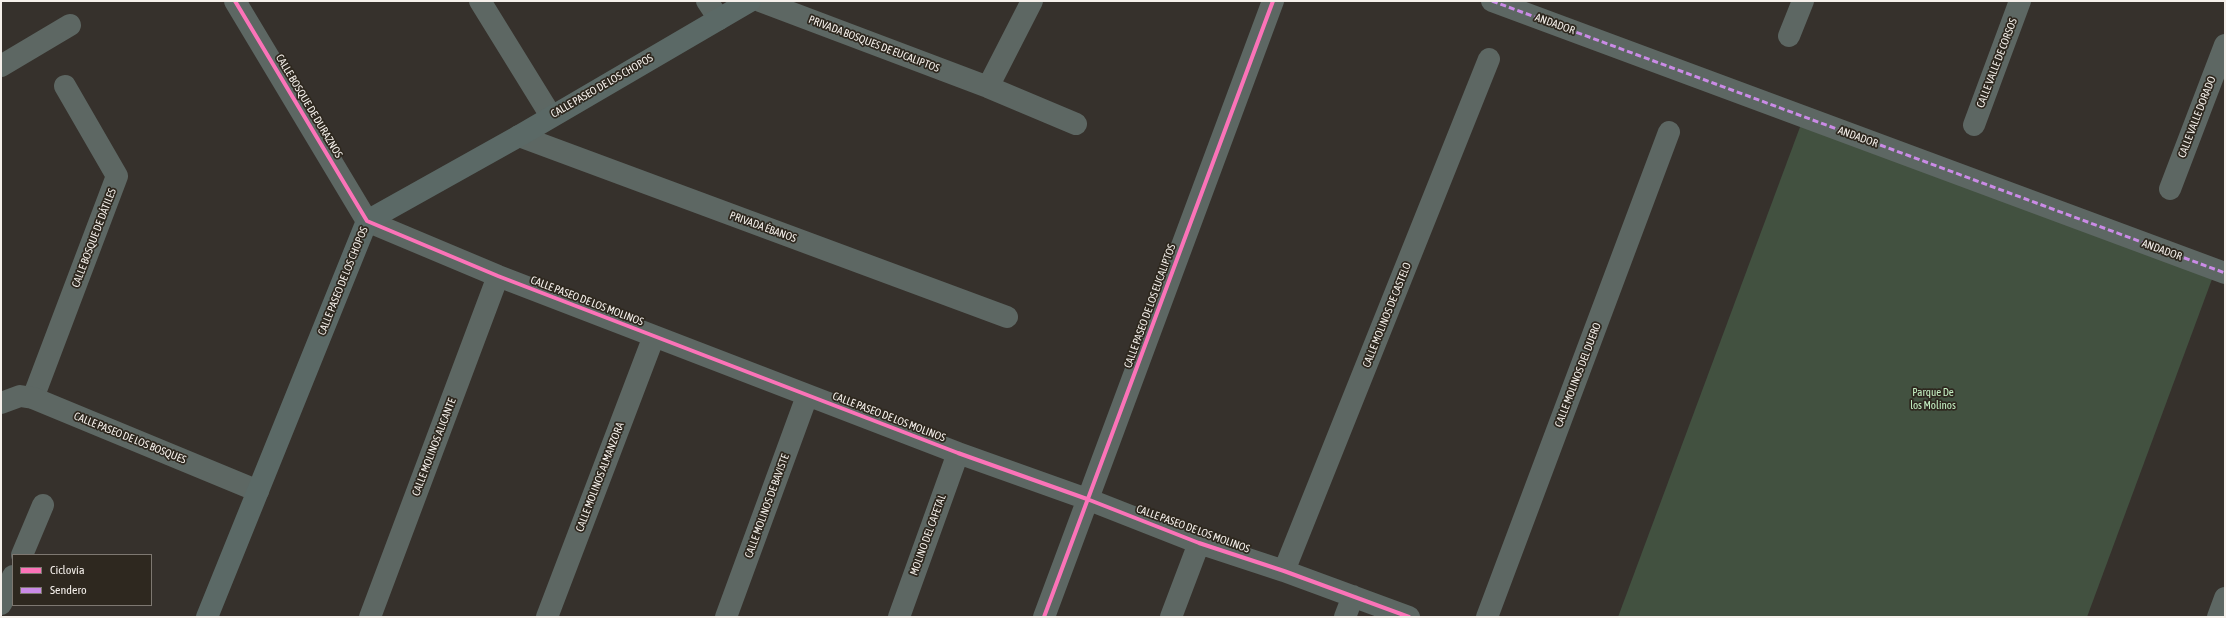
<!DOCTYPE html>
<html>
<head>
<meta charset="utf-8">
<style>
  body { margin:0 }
  #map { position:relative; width:2226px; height:618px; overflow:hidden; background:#36312c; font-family:"Asap Condensed",sans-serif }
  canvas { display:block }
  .frame { position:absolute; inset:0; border:2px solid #f5f0eb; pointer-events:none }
  .legend { position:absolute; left:12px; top:554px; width:140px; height:52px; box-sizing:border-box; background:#2e281f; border:1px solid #7e7871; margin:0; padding:5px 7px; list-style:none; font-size:12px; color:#f5f0eb }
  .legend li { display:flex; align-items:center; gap:8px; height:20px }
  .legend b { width:20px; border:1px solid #7e7871 }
</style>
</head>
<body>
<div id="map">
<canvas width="2226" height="618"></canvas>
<div class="frame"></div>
<ul class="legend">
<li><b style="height:5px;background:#fb73b8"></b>Ciclovía</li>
<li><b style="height:5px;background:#ca8be6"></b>Sendero</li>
</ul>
</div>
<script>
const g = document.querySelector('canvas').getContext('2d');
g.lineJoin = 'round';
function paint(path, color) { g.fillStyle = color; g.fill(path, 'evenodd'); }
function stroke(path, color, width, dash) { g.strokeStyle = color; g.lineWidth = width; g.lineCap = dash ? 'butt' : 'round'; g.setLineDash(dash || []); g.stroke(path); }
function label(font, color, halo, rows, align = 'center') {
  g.font = font + ' "Asap Condensed",sans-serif'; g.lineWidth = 3.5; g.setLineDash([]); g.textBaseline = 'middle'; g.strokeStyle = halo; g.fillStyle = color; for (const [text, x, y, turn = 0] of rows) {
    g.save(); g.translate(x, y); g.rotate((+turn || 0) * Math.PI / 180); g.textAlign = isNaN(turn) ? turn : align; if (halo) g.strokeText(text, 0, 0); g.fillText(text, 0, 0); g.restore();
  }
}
paint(new Path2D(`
  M1803,119L2215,271L2087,617H1618Z`), '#425140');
stroke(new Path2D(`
  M1492,1L2225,273`), '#5d6763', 22);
stroke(new Path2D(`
  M235,1L367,221L498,276L958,453L1087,499L1199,543L1284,571L1409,617
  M480,1L551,116
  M707,1L719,19
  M760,1L988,87L1076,124
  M1789,36L1803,1
  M1,66L70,25
  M988,87L1032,1
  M1974,125L2020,1
  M519,136L1007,317
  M2170,189L2225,45
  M33,398L117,176L65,86
  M22,555L43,505
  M1284,571L1489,59
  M1,604L13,576
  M370,617L498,276
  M547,617L654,336
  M726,617L807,396
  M899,617L958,453
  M1044,617L1273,1
  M1171,617L1199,543
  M1345,617L1353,596
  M1487,617L1669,132
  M2218,617L2225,598`), '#5d6763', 22);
stroke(new Path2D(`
  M1,403L20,396L33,398L258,491`), '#5d6763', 22);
stroke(new Path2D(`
  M207,617L367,221L519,136L750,1`), '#5b6966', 22);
stroke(new Path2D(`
  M1492,1L2225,273`), '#ca8be6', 3, [6, 3]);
stroke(new Path2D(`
  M235,1L367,221L498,276L958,453L1087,499L1199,543L1284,571L1409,617
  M1044,617L1273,1`), '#fb73b8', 4);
label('11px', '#f5f0eb', '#2e281f', [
  ["ANDADOR",1555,24,20],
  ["PRIVADA BOSQUES DE EUCALIPTOS",874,44,21],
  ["CALLE VALLE DE CORSOS",1997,63,-69],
  ["CALLE PASEO DE LOS CHOPOS",602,86,-30],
  ["CALLE BOSQUE DE DURAZNOS",309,106,59],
  ["CALLE VALLE DORADO",2197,117,-69],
  ["ANDADOR",1858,137,20],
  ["PRIVADA ÉBANOS",763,227,20],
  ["CALLE BOSQUE DE DÁTILES",94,238,-69],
  ["ANDADOR",2162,250,20],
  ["CALLE PASEO DE LOS CHOPOS",343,281,-68],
  ["CALLE PASEO DE LOS MOLINOS",587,301,21],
  ["CALLE PASEO DE LOS EUCALIPTOS",1150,306,-70],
  ["CALLE MOLINOS DE CASTELO",1387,315,-68],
  ["CALLE MOLINOS DEL DUERO",1578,375,-69],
  ["CALLE PASEO DE LOS MOLINOS",889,417,21],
  ["CALLE PASEO DE LOS BOSQUES",130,438,22],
  ["CALLE MOLINOS ALICANTE",434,447,-69],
  ["CALLE MOLINOS ALMANZORA",600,477,-69],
  ["CALLE MOLINOS DE BAVISTE",767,506,-70],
  ["CALLE PASEO DE LOS MOLINOS",1193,529,20],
  ["MOLINO DEL CAFETAL",928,535,-70]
]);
label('11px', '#c6f1c4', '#2e281f', [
  ["Parque De",1933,393],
  ["los Molinos",1933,406]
]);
</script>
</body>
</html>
